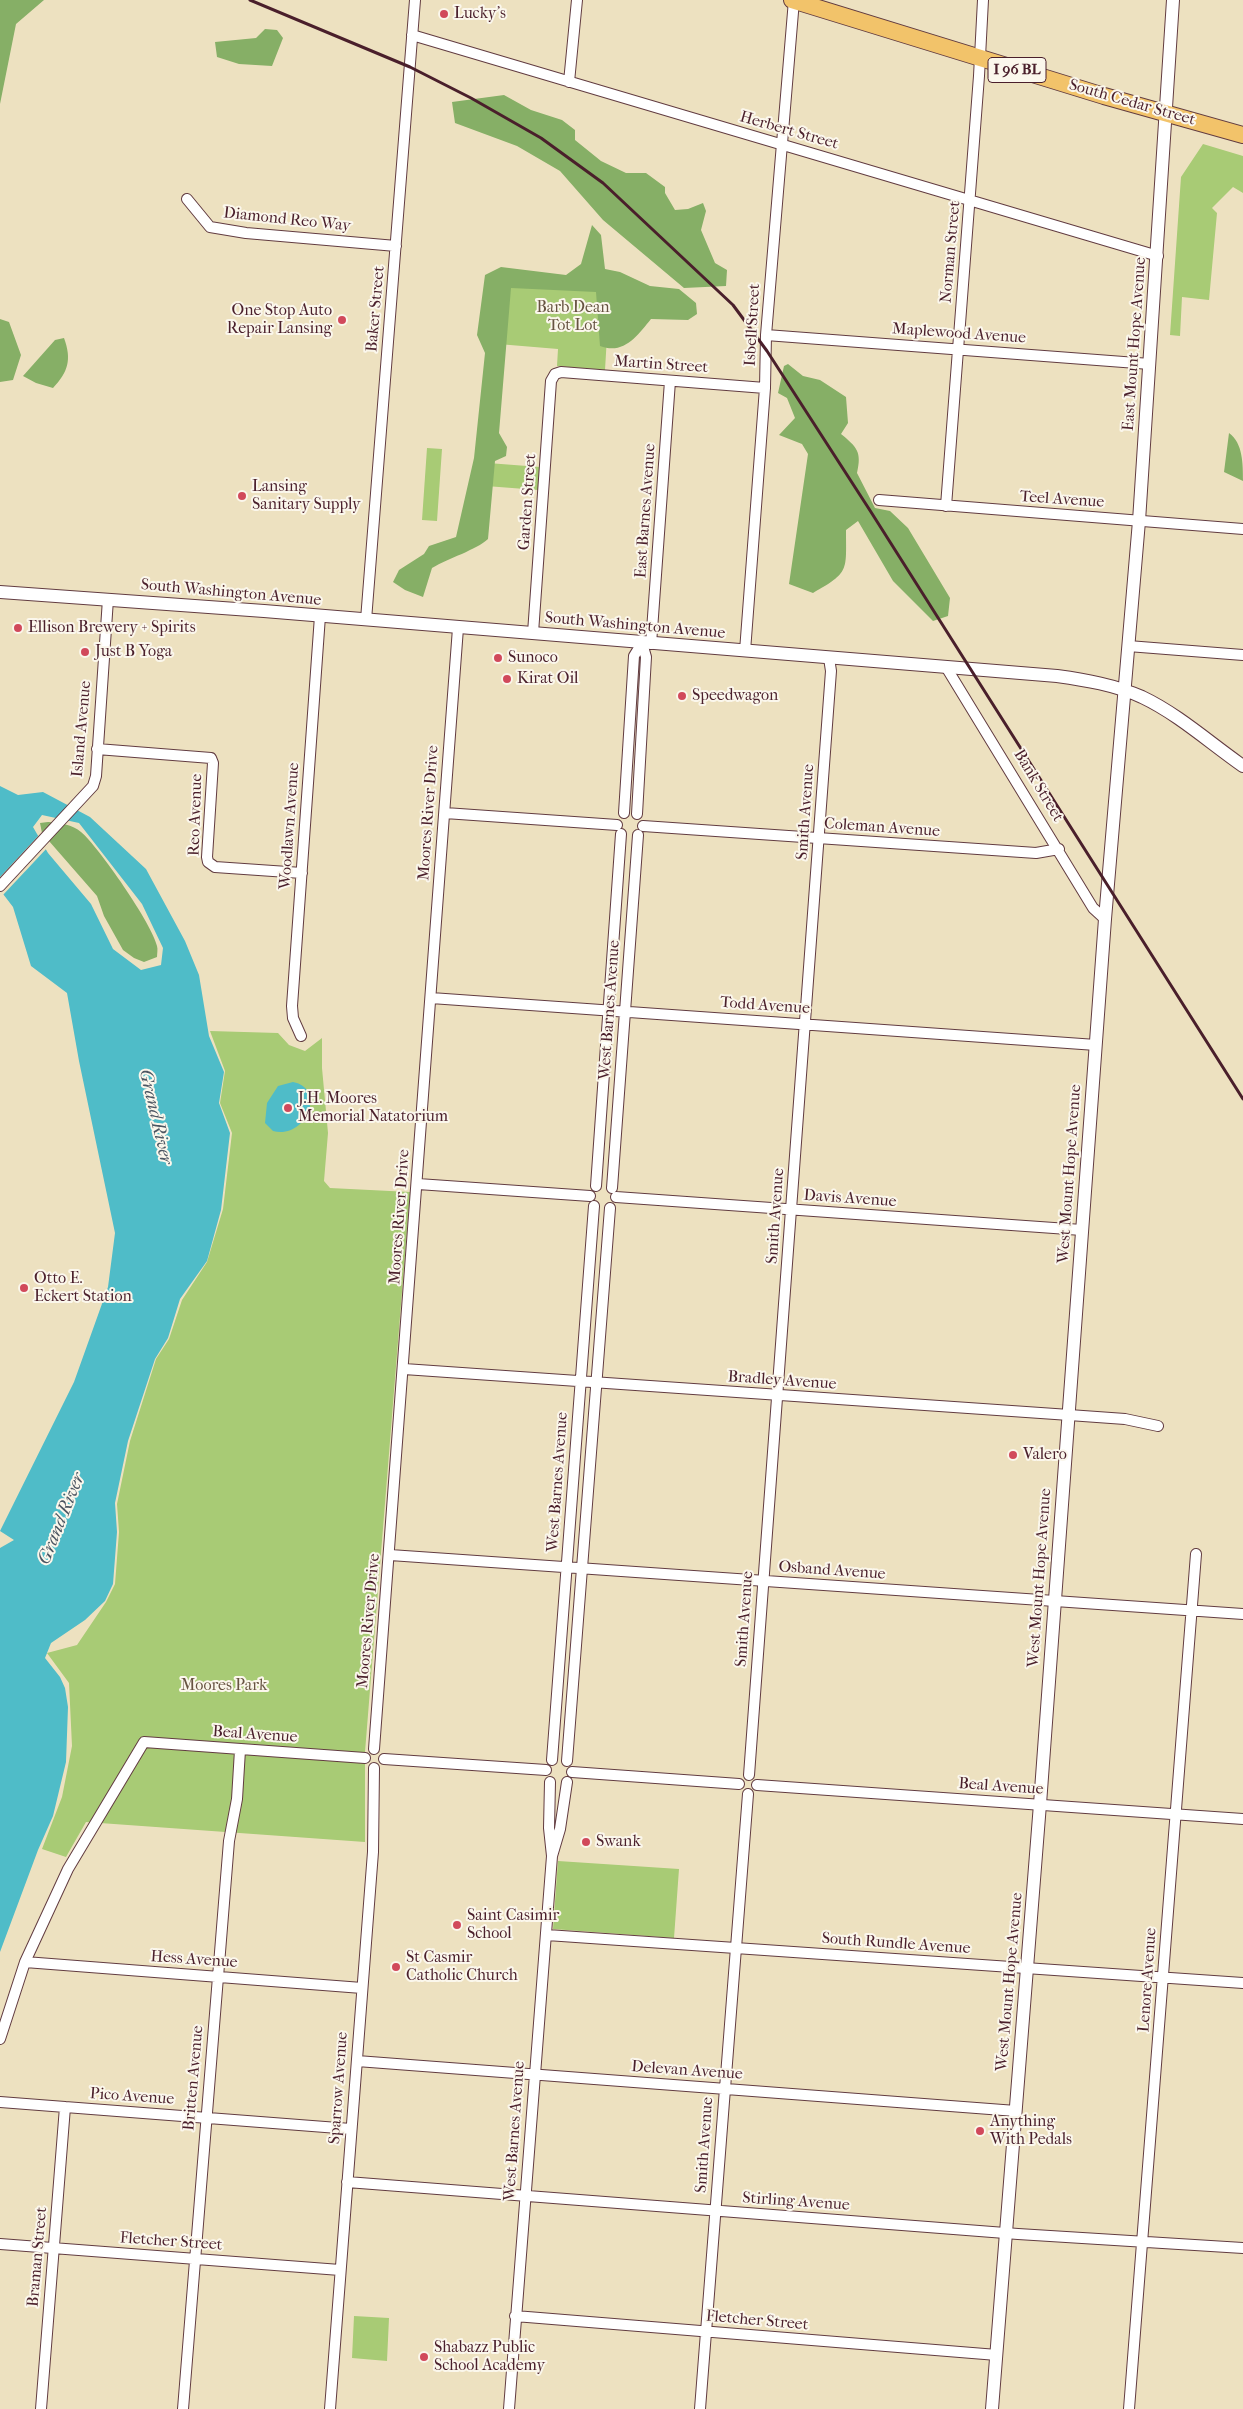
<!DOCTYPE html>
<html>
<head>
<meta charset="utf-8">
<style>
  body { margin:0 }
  canvas { display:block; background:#ede1c0 }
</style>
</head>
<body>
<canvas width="1243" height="2409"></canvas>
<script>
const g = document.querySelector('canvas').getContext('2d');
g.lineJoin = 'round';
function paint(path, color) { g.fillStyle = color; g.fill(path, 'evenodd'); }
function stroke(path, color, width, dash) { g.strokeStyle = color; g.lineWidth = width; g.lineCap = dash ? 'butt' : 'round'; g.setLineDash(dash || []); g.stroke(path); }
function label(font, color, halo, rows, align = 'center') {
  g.font = font + ' "IM FELL French Canon",serif'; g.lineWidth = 4; g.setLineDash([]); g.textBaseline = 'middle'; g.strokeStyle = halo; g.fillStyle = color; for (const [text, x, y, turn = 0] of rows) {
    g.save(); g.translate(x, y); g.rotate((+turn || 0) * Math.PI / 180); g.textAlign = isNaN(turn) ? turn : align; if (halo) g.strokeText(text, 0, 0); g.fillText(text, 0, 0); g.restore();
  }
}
paint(new Path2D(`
  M1203,144L1243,156V193L1233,187L1212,208L1217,213L1209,300L1182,297L1180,336L1170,335L1181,177Z
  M502,277L610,286L605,370L557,366L558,349L498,344Z
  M427,448L442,449L437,521L422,520Z
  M488,463L540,467L538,490L486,486Z
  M210,1031L278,1033L289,1045L305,1051L322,1038V1068L328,1133L324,1181L330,1188L410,1192L365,1752V1842L86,1822L66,1857L42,1849L62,1797L72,1746L69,1683L47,1653L77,1645L106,1602L115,1584L119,1532L117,1504L130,1441L156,1359L169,1339L182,1300L207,1262L223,1209L232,1133L220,1103L225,1071Z
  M558,1861L679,1869L674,1938L553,1929Z
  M354,2316L389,2318L387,2361L352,2358Z`), '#a8cb75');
paint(new Path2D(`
  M0,0H44L16,24L0,104Z
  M265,29L277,30L283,38L272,66L239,64L217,57L215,42L256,38Z
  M504,95L531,110L562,120L575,130V140L601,161L626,173H646L665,187V193L675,210L688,209L703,203L706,211L701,230L715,263L727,270L726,286L684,288L603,220L560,171L517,146L455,123L452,102Z
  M592,225L601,235L605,269L620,272L650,286L679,289L696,303L697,314L688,320L651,319C637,336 624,355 600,346L596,292L511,288L499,433L507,447L506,456L495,461L488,539C476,550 449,558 432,568L423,597L405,590L393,582L399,570L424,554L429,546L456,537L474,458L485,353L477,335L485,275L501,267L566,275L581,264Z
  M0,319L9,322L21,355L13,380L0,382Z
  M64,338C72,360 68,372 53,388L36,383L23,376L55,340Z
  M788,364L803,376L820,380L846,397L848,423L841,434C857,447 862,452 857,473L875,508L890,511L908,528L950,598L948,616L933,621L893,581L858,521L846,530C846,571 850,572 813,593L789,584L808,454L802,444L779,435L795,418L787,398L778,393L784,366Z
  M1229,433C1243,443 1243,464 1243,481L1224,472Z
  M48,822C59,822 73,825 81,832C98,846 153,925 157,946C158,949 157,954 157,957L144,962L134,958L123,950L104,916L97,896L42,833L40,823Z`), '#86af66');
paint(new Path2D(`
  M0,786L18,795L43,792L90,817L146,869L185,941L199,975L209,1036L224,1072L219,1103L230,1133L221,1210L207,1261L180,1299L168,1338L155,1359L128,1441L115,1503L117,1532L113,1584L105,1601L85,1620L51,1643L45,1658L60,1677L65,1688L68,1707L66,1762L53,1816L38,1850L0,1952V1548L14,1540L0,1531L74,1382L108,1287L115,1233L79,1061L67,993L31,966L13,907L0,890ZM42,815L79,823L142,904L163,948L161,965L141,970L113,949L91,904L48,853L33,827Z
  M293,1082C328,1089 305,1140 273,1131L265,1123L267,1103L278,1086Z`), '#4fbcc8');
paint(new Path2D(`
  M40,834L48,847L2,896L0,877Z`), '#ede1c0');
const minor = new Path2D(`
  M412,35L1158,256
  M569,82L577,0
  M187,199L210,227L246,233L396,246
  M766,335L1150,364
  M879,500L1243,529
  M946,506L979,76L983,0
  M366,620L415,0
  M533,633L551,381L555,374L561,372L765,388
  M651,644L670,381
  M1128,646L1243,655
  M745,651L765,388L766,335L794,0
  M946,667L1093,908L1105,919
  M97,749L211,758L213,763L207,857L208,862L215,867L302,873
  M445,813L617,825
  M624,813L634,656L642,643
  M637,814L646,657L642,643
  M643,826L1036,853L1059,849
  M0,886L93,786L96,776L108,599
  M431,998L1096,1045
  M301,1036L293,1018L292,1006L320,616
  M418,1184L590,1196
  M596,1186L621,834
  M612,1188L638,835
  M616,1197L1082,1230
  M404,1369L1055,1414L1125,1419L1158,1426
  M390,1555L1243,1614
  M374,1749L458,628
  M384,1759L546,1770
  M552,1760L594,1206
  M567,1761L610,1208
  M572,1772L739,1784
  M749,1775L831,671L829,658
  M550,1782L549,1828L552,1856L560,1829L567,1782
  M757,1785L1243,1819
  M547,1935L1243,1983
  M25,1962L362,1988
  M0,2039L25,1962L68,1869L144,1742L365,1758
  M357,2061L1016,2111
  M0,2102L351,2129
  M347,2182L1018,2234L1243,2248
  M0,2244L340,2270
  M515,2316L997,2355
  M41,2409L65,2107
  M183,2409L229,1841L237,1799L240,1750
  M330,2409L373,1852L374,1768
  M509,2409L552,1856
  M700,2409L748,1794
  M1129,2409L1196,1554`);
const tertiary = new Path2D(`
  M0,592L264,611L1057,676C1086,680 1115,685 1142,697C1178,714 1210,743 1243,766
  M992,2409L1040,1804L1105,919L1139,521L1173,0`);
const primary = new Path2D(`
  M792,0L1104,96L1243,135`);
stroke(minor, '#623c41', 12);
stroke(tertiary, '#623c41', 14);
stroke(primary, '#623c41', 18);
stroke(minor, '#fff', 10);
stroke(tertiary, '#fff', 12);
stroke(primary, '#f2c36a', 16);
stroke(new Path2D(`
  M250,0L410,67L471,98L541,138L603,183L733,305L767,351L871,512L1243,1099`), '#4a1f2b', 3);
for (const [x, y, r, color] of [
  [444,14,5,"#d1495b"],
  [342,320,5,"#d1495b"],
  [242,496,5,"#d1495b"],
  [18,628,5,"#d1495b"],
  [85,652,5,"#d1495b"],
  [498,658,5,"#d1495b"],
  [507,679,5,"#d1495b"],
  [682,696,5,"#d1495b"],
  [288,1108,5,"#d1495b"],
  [24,1288,5,"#d1495b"],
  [1013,1455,5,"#d1495b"],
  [586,1842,5,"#d1495b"],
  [457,1925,5,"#d1495b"],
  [396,1967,5,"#d1495b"],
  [980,2131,5,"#d1495b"],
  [424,2357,5,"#d1495b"]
]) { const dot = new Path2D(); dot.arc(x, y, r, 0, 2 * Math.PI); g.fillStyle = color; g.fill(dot); stroke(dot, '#fbf7ec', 2); }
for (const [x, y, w] of [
  [1017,70,58]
]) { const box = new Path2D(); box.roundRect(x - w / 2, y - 12.5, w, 25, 4); g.fillStyle = '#fbf7ec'; g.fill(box); stroke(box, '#4a1f2b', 1); }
label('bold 15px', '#4a1f2b', null, [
  ["I 96 BL",1017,70]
]);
label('16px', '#4a1f2b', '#fbf7ec', [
  ["Lucky's",454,14],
  ["One Stop Auto",332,311,"right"],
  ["Repair Lansing",332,329,"right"],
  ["Lansing",252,487],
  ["Sanitary Supply",252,505],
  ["Ellison Brewery + Spirits",28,628],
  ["Just B Yoga",95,652],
  ["Sunoco",508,658],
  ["Kirat Oil",517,679],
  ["Speedwagon",692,696],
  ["J.H. Moores",298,1099],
  ["Memorial Natatorium",298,1117],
  ["Otto E.",34,1279],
  ["Eckert Station",34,1297],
  ["Valero",1023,1455],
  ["Swank",596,1842],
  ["Saint Casimir",467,1916],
  ["School",467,1934],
  ["St Casmir",406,1958],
  ["Catholic Church",406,1976],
  ["Anything",990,2122],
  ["With Pedals",990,2140],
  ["Shabazz Public",434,2348],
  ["School Academy",434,2366]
], 'left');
label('16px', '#4a1f2b', '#fbf7ec', [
  ["South Cedar Street",1132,103,16],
  ["Herbert Street",789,131,16],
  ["Diamond Reo Way",287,220,6],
  ["Norman Street",951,252,-85],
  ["Baker Street",376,309,-85],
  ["Isbell Street",753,325,-87],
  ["Maplewood Avenue",959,334,4],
  ["East Mount Hope Avenue",1135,344,-86],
  ["Martin Street",661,365,4],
  ["Teel Avenue",1062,500,4],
  ["Garden Street",528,502,-86],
  ["East Barnes Avenue",646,511,-86],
  ["South Washington Avenue",231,593,5],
  ["South Washington Avenue",635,626,5],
  ["Island Avenue",82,729,-85],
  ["Bank Street",1038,786,59],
  ["Smith Avenue",806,812,-86],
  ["Moores River Drive",429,813,-86],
  ["Reo Avenue",196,815,-88],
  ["Woodlawn Avenue",290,826,-86],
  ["Coleman Avenue",882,828,4],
  ["Todd Avenue",765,1006,4],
  ["West Barnes Avenue",610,1010,-86],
  ["West Mount Hope Avenue",1070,1174,-86],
  ["Davis Avenue",850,1199,4],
  ["Smith Avenue",776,1216,-86],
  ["Moores River Drive",400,1217,-86],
  ["Bradley Avenue",782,1381,4],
  ["West Barnes Avenue",558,1482,-86],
  ["Osband Avenue",832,1571,4],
  ["West Mount Hope Avenue",1040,1578,-86],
  ["Smith Avenue",745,1619,-86],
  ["Moores River Drive",369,1621,-85],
  ["Beal Avenue",255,1735,4],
  ["Beal Avenue",1001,1787,4],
  ["South Rundle Avenue",896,1944,4],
  ["Hess Avenue",194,1960,4],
  ["Lenore Avenue",1148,1980,-86],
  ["West Mount Hope Avenue",1010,1982,-85],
  ["Delevan Avenue",687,2071,4],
  ["Britten Avenue",194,2078,-85],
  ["Sparrow Avenue",339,2088,-86],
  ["Pico Avenue",132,2097,4],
  ["West Barnes Avenue",515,2131,-86],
  ["Smith Avenue",705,2145,-86],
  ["Stirling Avenue",796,2202,4],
  ["Fletcher Street",171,2242,4],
  ["Braman Street",38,2257,-85],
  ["Fletcher Street",757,2321,5]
]);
label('16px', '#665341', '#fbf7ec', [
  ["Barb Dean",573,308],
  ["Tot Lot",573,326],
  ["Moores Park",224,1686]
]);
label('italic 18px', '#4c5662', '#fbf7ec', [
  ["Grand River",155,1117,77],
  ["Grand River",62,1519,-68]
]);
</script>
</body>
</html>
